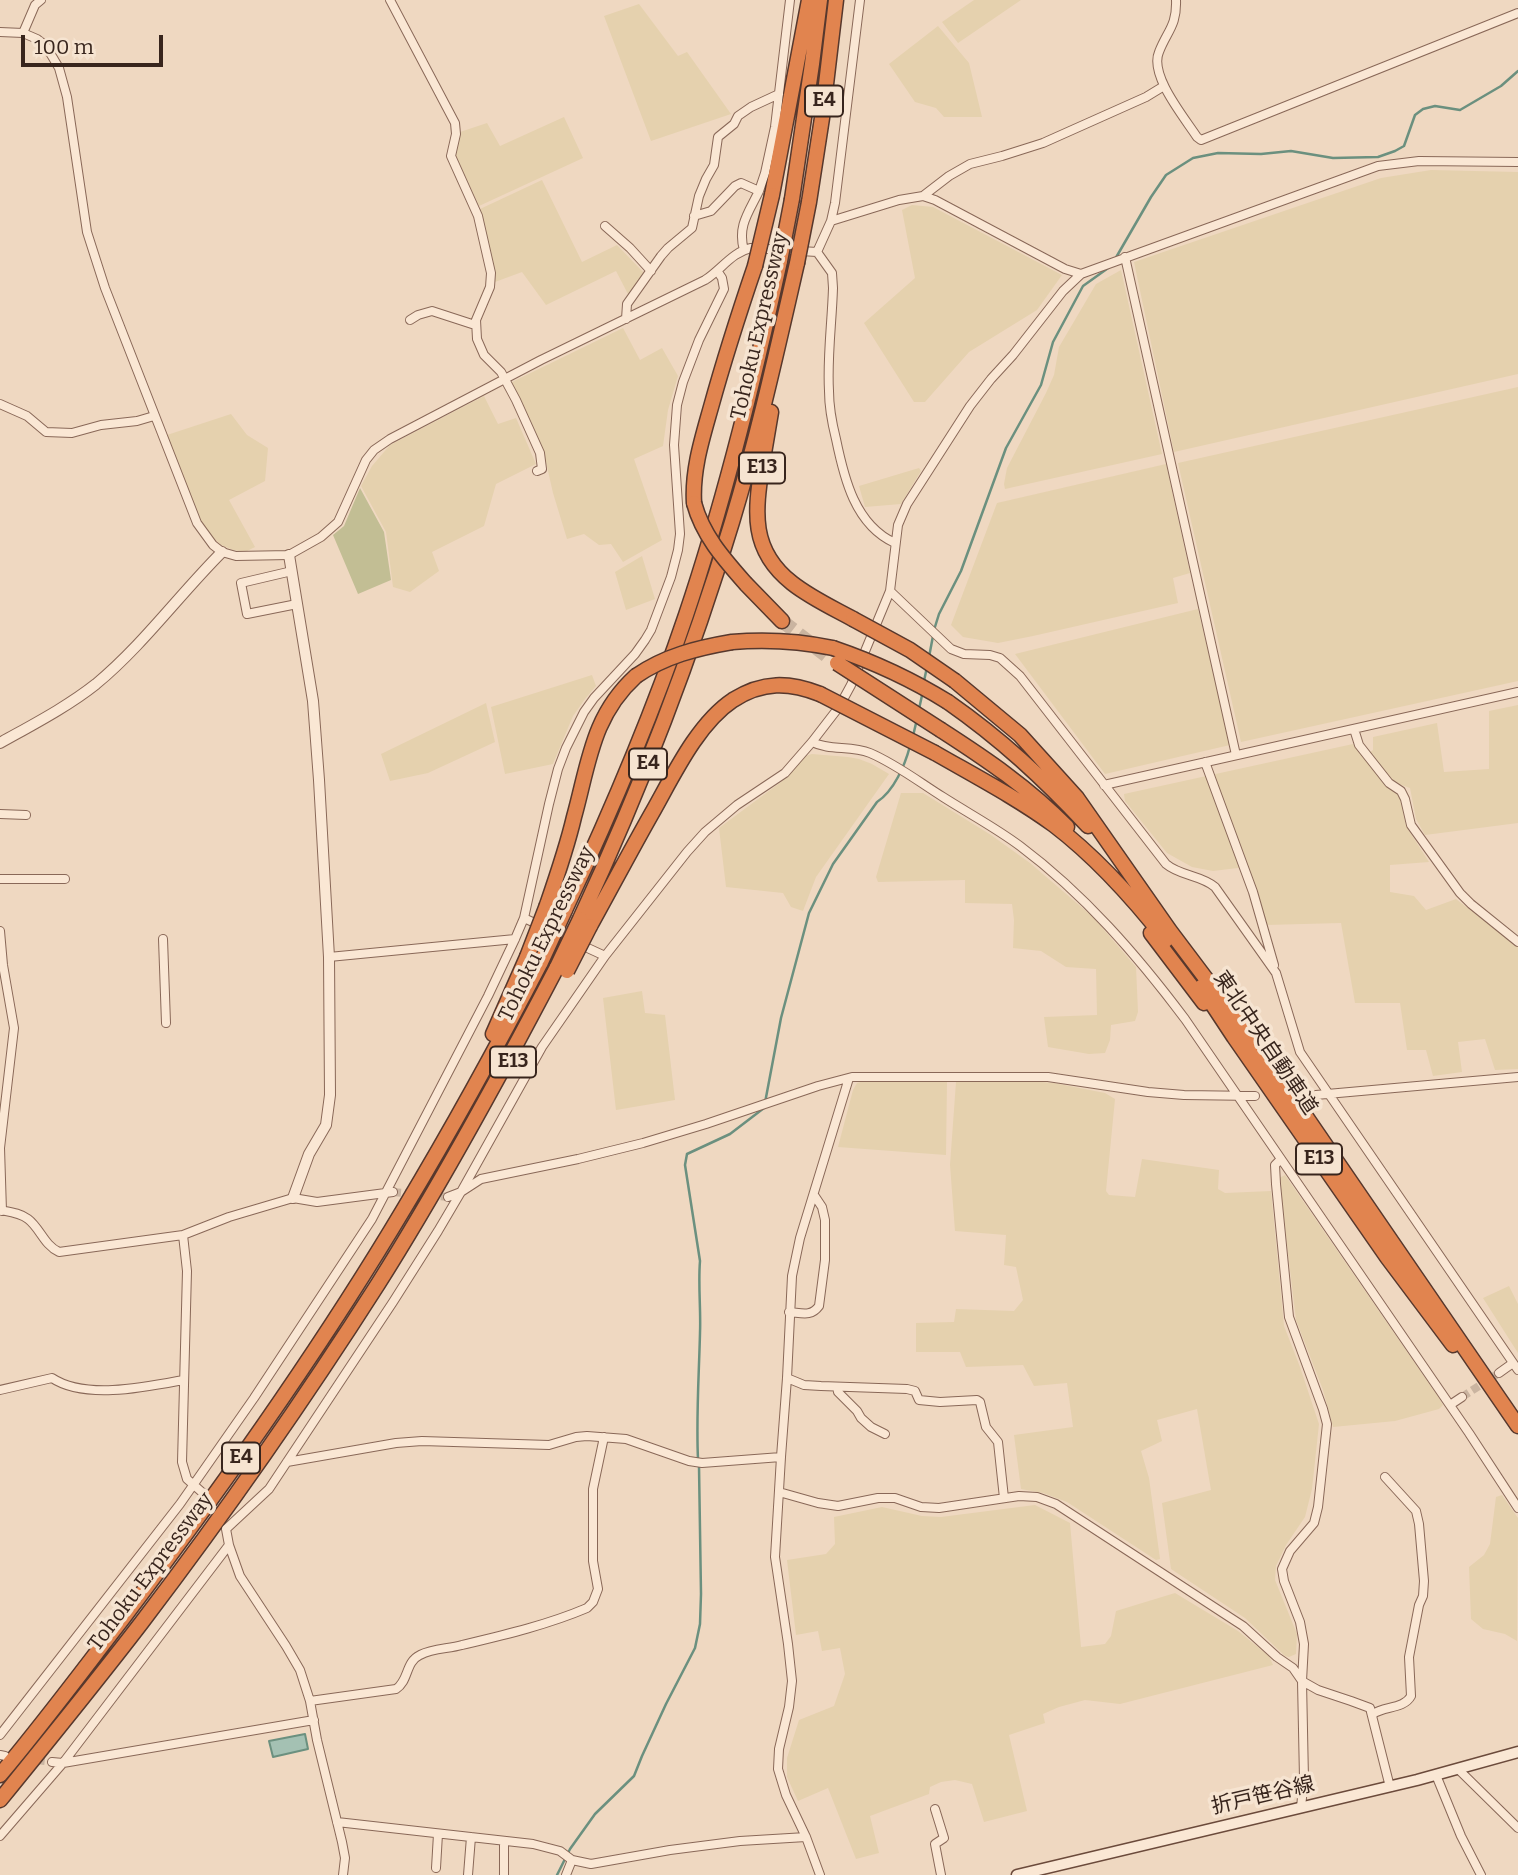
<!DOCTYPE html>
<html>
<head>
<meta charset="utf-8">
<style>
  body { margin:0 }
  #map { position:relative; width:1518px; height:1875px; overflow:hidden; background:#efd8c1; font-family:Bitter,serif }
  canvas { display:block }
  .scale { position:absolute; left:21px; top:35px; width:142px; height:32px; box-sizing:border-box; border:4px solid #38251d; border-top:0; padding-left:9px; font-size:21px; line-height:24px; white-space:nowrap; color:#38251d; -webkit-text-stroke:5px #f6e4d1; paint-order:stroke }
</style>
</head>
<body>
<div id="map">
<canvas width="1518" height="1875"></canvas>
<div class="scale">100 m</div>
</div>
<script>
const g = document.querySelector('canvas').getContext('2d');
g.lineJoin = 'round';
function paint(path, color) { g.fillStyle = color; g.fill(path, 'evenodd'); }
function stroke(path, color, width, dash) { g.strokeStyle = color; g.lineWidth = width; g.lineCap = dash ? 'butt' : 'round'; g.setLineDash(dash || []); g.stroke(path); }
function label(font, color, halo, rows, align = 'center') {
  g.font = font + ' Bitter,"Noto Sans JP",serif'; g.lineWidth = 7; g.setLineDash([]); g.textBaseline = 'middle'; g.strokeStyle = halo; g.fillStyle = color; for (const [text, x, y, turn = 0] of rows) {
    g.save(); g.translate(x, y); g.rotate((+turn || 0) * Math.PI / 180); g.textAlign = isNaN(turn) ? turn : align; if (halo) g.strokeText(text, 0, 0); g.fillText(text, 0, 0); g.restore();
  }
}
paint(new Path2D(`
  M974,0H1021L958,43L942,22Z
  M639,4L678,56L687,52L731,114L651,141L604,16Z
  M938,26L969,63L982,117H944L936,108L915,102L889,64Z
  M564,117L583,158L479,206L455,154L460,132L487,123L500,146Z
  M1431,170L1518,172V374L1174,452L1134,262L1381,178Z
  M542,180L582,262L617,245L644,273L629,296L616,271L546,305L522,272L495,282L480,209Z
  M912,205L933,207L1062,275L1037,310L969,352L925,402H914L864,323L915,278L902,210Z
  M1121,270L1162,454L1005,489L1004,484L1007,468L1046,393L1054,375L1059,347L1096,284Z
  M623,328L640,360L662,348L678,376L668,410L663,446L634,459L662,540L623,562L611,544L599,545L584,534L567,539L553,493L546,462L510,383Z
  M1518,387V681L1241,742L1178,463Z
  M484,396L498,424L516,418L536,464L496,484L484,526L432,552L439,571L410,592L393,587L386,532L361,486L372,466L390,445Z
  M231,414L247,435L268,448L265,481L229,500L255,547L245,552L233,550L221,545L208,533L198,517L167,435Z
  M1166,464L1190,573L1173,578L1178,603L1033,636L998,643L963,637L951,625L997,503Z
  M919,468L921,471L901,504L865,507L859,486Z
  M642,556L655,599L626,610L615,572Z
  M1198,609L1230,745L1105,774L1015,654Z
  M592,675L596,686L585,699L573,716L553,764L505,774L491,707Z
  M486,703L495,742L428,773L390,781L381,754Z
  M1518,705V823L1425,835L1416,819L1410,788L1393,782L1369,753L1373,750V737L1437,723L1444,772L1489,769V711Z
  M1353,744L1386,784L1400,795L1406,826L1429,862L1390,865V892L1414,896L1426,910L1456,899L1518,947V1069L1495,1070L1485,1039L1458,1042L1462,1072L1433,1076L1426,1050H1407L1400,1003H1355L1341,923L1266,925L1246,867L1213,871L1192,867L1167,853L1125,801L1124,794Z
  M812,754L848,757L859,759L872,764L889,774L816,877L803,911L791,907L783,893L726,887L719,828L781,782L805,756Z
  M901,793H923L991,835L1030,863L1093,917L1136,967L1138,1012L1135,1021L1111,1025L1110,1040L1105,1053L1089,1054L1048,1047L1044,1017L1097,1015L1096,969L1066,967L1041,951L1013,948L1014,920L1012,904L965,903V880L878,882L876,877Z
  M642,991L645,1013L665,1015L675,1100L616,1110L603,998Z
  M864,1081L947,1082L946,1155L838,1147L853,1090L857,1083Z
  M1030,1081L1054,1083L1105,1093L1115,1099L1106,1191L1109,1195L1135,1197L1142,1159L1219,1170L1218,1189L1225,1193L1271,1191L1284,1326L1300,1367L1319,1424L1312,1489L1305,1517L1286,1545L1276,1566L1275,1580L1297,1634L1296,1654L1289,1657L1285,1656L1245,1618L1171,1569L1162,1503L1211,1490L1197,1409L1157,1420L1162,1441L1141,1451L1149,1478L1160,1559L1156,1560L1067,1502L1043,1493L1021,1489L1014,1435L1073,1427L1067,1383L1034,1386L1023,1365L966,1367L960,1352H916V1323L954,1322L956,1309L1014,1311L1023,1300L1016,1267L1004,1265L1006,1235L955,1231L950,1165L956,1082Z
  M1285,1175L1439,1398L1443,1405L1439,1409L1395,1421L1333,1427L1323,1390L1296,1320L1279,1178Z
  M1509,1286L1518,1304V1353L1483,1298Z
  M1502,1495L1518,1518L1517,1641L1505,1634L1483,1629L1471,1619L1469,1567L1484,1555L1490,1544L1496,1497Z
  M1035,1505L1070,1523L1081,1647L1105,1644L1111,1636L1116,1611L1175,1593L1238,1631L1269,1656L1273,1665L1120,1704L1085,1700L1059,1707L1043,1714L1045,1723L1009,1735L1027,1811L984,1822L972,1784L955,1780L941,1782L930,1787L929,1794L870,1816L879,1853L856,1859L828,1788L798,1801L787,1777V1758L799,1720L834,1706L845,1674L840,1648L822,1651L818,1631L796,1635L787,1560L826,1554L835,1544L834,1517L882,1507L922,1516L941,1517Z`), '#e5d1ae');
paint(new Path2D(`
  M360,488L384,532L391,580L358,594L333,535L344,526Z`), '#c2be94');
const water = new Path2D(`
  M305,1734L308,1749L273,1757L269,1741Z`);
paint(water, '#a4c1b3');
stroke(water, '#6b907f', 2);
stroke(new Path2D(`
  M1114,261L1151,197L1166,175L1193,158L1218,153L1261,154L1291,151L1333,158L1378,157L1395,151L1404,146L1415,115L1423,109L1435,106L1460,110L1501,86L1518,71
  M934,630L939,614L961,571L1006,448L1041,385L1053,342L1083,286L1111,266
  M929,657L933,636
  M924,681L927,667
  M919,709L923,691
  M913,736L917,719
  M698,1459C696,1417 699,1375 700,1333C701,1309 698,1285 700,1261L685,1165L687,1154L730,1134L764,1108L781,1018L809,913L833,864L877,802C894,791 905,765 910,746
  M557,1875L570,1849L595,1814L634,1776L642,1756L666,1704L695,1648L700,1624L701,1594L699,1466`), '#6b907f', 2.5);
stroke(new Path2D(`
  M1291,1095H1316
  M393,1192L448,1197
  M1462,1397L1499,1373
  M13,1757L52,1762`), '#cab4a0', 8, [8, 4]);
stroke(new Path2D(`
  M782,621L828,657`), '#cab4a0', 14, [14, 7]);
const minor = new Path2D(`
  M390,0L455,123L456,134L451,156L478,216L491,273L490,287L476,320L477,339L484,355L501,372L516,400L540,453L542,469L537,471
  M1176,0C1177,26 1167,31 1159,52C1149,75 1184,117 1197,137L1201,140L1518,13
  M0,32L23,33L37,39L46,46L59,68L67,97L87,232L105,288L197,523L213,545L222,552L236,556L289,555L321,537L338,522L366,460L374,450L390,439L541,360L705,280C721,270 732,252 751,248L817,252L832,273L833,288C832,322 827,357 829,391C829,407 832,423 836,439C844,478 855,525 895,543
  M23,33L35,5L41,0
  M1518,162L1419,161L1378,166L1081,274L1063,291L1013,355L991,379L970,406L907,504L898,525L890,591L951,649L964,654L990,655L1000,658L1020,676L1166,864C1180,876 1201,875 1215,887L1276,973L1300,1052L1518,1370
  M923,196L949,176L970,164L1002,156L1043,143L1146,97L1164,86
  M694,216L711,211L735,186L741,183L759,191L765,173L775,127L790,0
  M831,221L835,203L860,0
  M605,226L630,248L651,271
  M744,250C737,226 749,212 759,191
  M817,252L831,221L899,200L923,196L935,200L1065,269L1081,274
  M1125,257L1236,755
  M626,319L627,304L661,256L668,248L692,228L699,196L706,179L714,165L718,137L734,124L738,116L751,107L779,94
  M410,320L418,315L432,311L475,325
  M0,404L27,416L46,432L72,433L101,425L137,421L154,416
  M292,571L241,583L247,614L297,604
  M1354,729L1359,745L1389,783L1401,791L1405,799L1411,825L1460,893L1471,904L1518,942
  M812,742C830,751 851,745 870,753C896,764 919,782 943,797C968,813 996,828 1020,846C1084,894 1137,955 1185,1019L1469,1433L1518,1508
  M1205,762L1253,892L1274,965
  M1104,785L1518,692
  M0,814L26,815
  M0,879H65
  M524,918L558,934
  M0,931L3,965L14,1028L0,1148L2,1211
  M163,939L166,1023
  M579,944L605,956
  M329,957L515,939
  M1316,1095L1518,1077
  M1281,1159L1275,1165L1276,1184L1289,1317L1323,1409L1327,1424L1318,1507L1314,1523L1290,1551L1282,1569L1284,1581L1300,1622L1304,1644L1302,1681L1304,1779L1301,1807
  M448,1197L461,1192L542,1047L605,956L687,852L705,832L737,805L785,773L812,742L839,707L851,685L890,591
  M0,1210C10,1212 20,1213 28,1219C40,1228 44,1245 59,1252L183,1235L229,1217L293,1198L317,1202L393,1192
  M183,1235L187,1271L182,1462L187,1479L204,1494
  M789,1312C802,1313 811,1317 819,1306L825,1260V1220L822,1207L814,1195
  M1499,1373L1513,1363
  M787,1378L804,1385L821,1386L907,1389L915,1391L919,1400L940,1402L977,1400L980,1402L986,1427L998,1442L1004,1498
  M837,1387L838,1392L857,1411L861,1418L871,1427L885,1434
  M0,1390L52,1378C85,1400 146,1387 183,1380
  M1450,1405L1462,1397
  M287,1462L396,1443L422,1441L549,1445L576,1437L587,1436L626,1439L689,1461L702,1463L781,1457
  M779,1492L818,1503L838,1506L878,1498H895L921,1507L939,1508L1019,1496L1037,1497L1056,1504L1243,1626L1277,1657L1293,1668L1302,1681L1318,1690L1351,1701L1370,1708L1390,1787
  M229,1545L240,1576L286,1646L300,1670L310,1701L317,1740L342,1842L345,1858L343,1875
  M310,1701L396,1689C409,1681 405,1662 420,1655C433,1648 448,1649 462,1645C504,1635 547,1625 587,1608L593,1602L598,1589L593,1561V1489L604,1437
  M1373,1714C1384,1706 1404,1709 1411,1696L1409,1657L1419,1605L1423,1596L1424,1581L1419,1524L1416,1511L1385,1477
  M0,1735L180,1504L254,1398L372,1219L488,996L515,939L524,918L549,804L558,769L566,748L584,712L594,698L635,654L645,640L651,630L671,577L678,550L680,534L674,445L677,405L683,382L699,340L724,289L722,278L718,272
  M0,1755L5,1756
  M52,1762L63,1763L314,1720
  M1458,1769L1518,1828
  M1436,1775L1461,1836L1481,1875
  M935,1809L944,1838L935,1844L941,1875
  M337,1822L533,1844L560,1851L572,1860L591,1864L670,1850L740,1841L806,1837
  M0,1836L63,1763L229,1545L226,1529L269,1489L393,1302L438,1231L461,1192L481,1179L578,1159L643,1143L706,1124L818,1086L852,1077H1048L1148,1092L1184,1095L1255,1096
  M504,1841V1875
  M436,1868L438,1834
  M468,1875L471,1837
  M566,1875L572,1860
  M820,1875L806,1837L786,1795L778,1769L779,1749L789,1707L792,1681L788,1644L775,1557L781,1457L787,1378L792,1276L800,1238L849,1078`);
const tertiary = new Path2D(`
  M289,555L313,701L319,780L329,957L330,1095L326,1125L309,1154L293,1198
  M0,743C32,725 67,707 96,684C143,645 179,595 222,552`);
const secondary = new Path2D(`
  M1017,1875L1417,1780L1518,1752`);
const motorway = new Path2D(`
  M772,195L809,0
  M792,199L812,64L820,0
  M809,202L822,118L836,0
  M771,412C768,430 765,448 762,465C755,512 750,550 792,583C811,598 833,608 853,619
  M694,503C692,470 702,439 711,407C724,360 739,313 755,266
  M746,584L782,621
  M732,642C767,639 799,641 833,648
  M955,681L1020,735L1077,798L1170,931L1265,1057L1518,1426
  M948,702C1001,739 1043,778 1088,826
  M941,730C986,759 1029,788 1067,827
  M935,753C975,776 1017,798 1054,825C1096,857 1133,898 1166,940
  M547,905C557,876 567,847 574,817C589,763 592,716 636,676
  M565,910C610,814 652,716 686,615C725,499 754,381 780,261
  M580,919C640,790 691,658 732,522C758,436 777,350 797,263
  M590,926C611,888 631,850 652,813C673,776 697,724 733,700C763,681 789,682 820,694
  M1151,933L1204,1003
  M1201,987L1234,1037L1387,1257L1453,1345
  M493,1034L527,957
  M0,1775C43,1724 83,1670 124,1617C224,1485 320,1350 405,1207C453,1127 498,1045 541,962
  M0,1800C48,1741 96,1682 142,1622C225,1513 304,1400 378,1284C443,1181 501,1074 557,967`);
stroke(minor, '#896858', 10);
stroke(tertiary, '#896858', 12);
stroke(secondary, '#6b4a3b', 13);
stroke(motorway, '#57382d', 17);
stroke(minor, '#fae7d4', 8);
stroke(tertiary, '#fae7d4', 10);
stroke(secondary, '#fae7d4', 10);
stroke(motorway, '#e1844f', 14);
const motorwayBridge = new Path2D(`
  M780,261L792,199
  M797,263L809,202
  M755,266L772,195
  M694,503C703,536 724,559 746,584
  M853,619L910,650L955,681
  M833,648C874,662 911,679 948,702
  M837,663L941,730
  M636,676C665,656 697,648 732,642
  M820,694L935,753
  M527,957L547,905
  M541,962L565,910
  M557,967L580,919
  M567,971L590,926`);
stroke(motorwayBridge, '#57382d', 17, []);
stroke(motorwayBridge, '#e1844f', 14);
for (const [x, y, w] of [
  [824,101,38],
  [762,468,46],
  [648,764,38],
  [513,1062,46],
  [1319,1159,46],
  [241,1458,38]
]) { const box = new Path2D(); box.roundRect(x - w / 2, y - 15.5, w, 31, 5); g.fillStyle = '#f6e4d1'; g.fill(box); stroke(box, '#38251d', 2); }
label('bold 19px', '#38251d', null, [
  ["E4",824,101],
  ["E13",762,468],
  ["E4",648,764],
  ["E13",513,1062],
  ["E13",1319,1159],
  ["E4",241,1458]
]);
label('21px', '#38251d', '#f6e4d1', [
  ["Tohoku Expressway",760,326,-77],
  ["Tohoku Expressway",547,934,-64],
  ["東北中央自動車道",1265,1043,56],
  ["Tohoku Expressway",151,1572,-53],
  ["折戸笹谷線",1263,1796,-13]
]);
</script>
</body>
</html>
